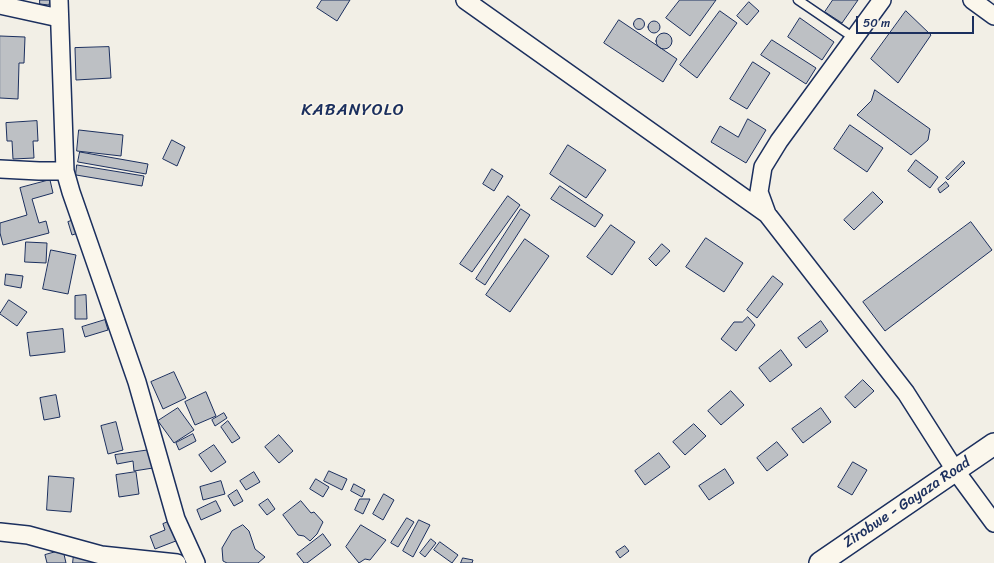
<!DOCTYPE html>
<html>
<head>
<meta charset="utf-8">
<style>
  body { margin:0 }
  #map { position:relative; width:994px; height:563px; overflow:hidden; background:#f2efe6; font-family:Sriracha,sans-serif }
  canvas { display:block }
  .scale { position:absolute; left:856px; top:16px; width:118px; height:18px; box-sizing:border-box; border:2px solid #1b2f5e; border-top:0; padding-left:5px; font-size:12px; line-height:14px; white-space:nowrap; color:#1b2f5e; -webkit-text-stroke:3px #fbf7ec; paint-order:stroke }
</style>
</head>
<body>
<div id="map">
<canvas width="994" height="563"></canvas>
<div class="scale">50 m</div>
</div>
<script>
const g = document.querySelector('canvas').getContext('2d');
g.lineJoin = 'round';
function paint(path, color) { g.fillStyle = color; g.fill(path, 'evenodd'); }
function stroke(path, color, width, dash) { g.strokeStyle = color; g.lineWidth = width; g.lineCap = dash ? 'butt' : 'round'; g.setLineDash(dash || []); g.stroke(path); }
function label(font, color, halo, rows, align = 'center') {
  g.font = font + ' Sriracha,sans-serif'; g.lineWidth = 3; g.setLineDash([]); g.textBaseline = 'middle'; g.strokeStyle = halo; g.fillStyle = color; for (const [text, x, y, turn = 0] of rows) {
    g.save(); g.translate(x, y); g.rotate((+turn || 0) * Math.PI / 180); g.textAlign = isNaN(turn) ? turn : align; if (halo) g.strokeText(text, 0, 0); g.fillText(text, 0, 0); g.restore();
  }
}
const building = new Path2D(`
  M40,0H50L49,5L40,4Z
  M322,0H350L337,21L317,8Z
  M680,0H716L690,36L666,18Z
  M833,0H858L842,23L825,12Z
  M749,2L759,11L747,25L737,16Z
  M720,11L737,23L697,78L680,65Z
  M906,11L931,35L898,83L871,59Z
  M800,18L834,42L822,60L788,37Z
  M633.5 24a5.5 5.5 0 1 1 11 0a5.5 5.5 0 1 1-11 0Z
  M619,20L677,59L663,82L604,43Z
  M648 27a6 6 0 1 1 12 0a6 6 0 1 1-12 0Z
  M656 41a8 8 0 1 1 16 0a8 8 0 1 1-16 0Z
  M0,36L25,37L24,63H19L18,99L0,98Z
  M772,40L816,68L806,84L761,55Z
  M109,47L111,78L76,80L75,48Z
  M753,62L770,73L747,109L730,99Z
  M875,90L930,129L928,140L911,155L857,115L871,101Z
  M748,119L766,130L746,163L711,142L720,126L738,137Z
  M37,121L38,141H33L34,158L13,159L12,141H7L6,123Z
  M850,125L883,148L867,172L834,149Z
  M79,130L123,135L121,156L77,151Z
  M172,140L185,147L177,166L163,159Z
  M568,145L606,170L586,198L550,174Z
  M80,152L148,164L146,174L78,162Z
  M916,160L938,177L930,188L908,171Z
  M963,161L965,163L948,180L946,178Z
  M77,165L144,176L142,186L76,175Z
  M492,169L503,176L494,191L483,184Z
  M50,180L53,193L32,199L39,223L46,221L49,233L3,245L0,233V223L27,215L20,188Z
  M946,182L949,186L940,193L938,189Z
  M560,186L603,215L595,227L551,199Z
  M873,192L883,202L854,230L844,220Z
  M508,196L520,205L472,272L460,264Z
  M521,209L530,215L485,285L476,279Z
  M77,219L81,232L72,235L68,222Z
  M971,222L992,250L885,331L863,302Z
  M611,225L635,242L612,275L587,257Z
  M706,238L743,263L724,292L686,267Z
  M525,239L549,256L510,312L486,295Z
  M26,242L47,243L46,263L25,262Z
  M662,244L670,251L656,266L649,259Z
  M51,250L76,255L68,294L43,289Z
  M6,274L23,276L21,288L5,285Z
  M773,276L783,284L757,318L747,310Z
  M86,295L87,319H75V296Z
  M9,300L27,312L17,326L0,314Z
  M748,317L755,325L736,351L721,339L734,322H742Z
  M105,320L108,330L85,337L82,327Z
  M821,321L828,331L806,348L798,338Z
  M63,329L65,352L30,356L27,333Z
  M781,350L792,365L770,382L759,368Z
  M174,372L186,398L163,409L151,382Z
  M863,380L874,391L855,408L845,397Z
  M731,391L744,405L721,425L708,411Z
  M206,392L216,416L195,425L185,402Z
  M56,395L60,417L44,420L40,398Z
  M178,408L194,430L174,443L158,421Z
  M821,408L831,422L803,443L792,429Z
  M224,413L227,418L215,426L212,420Z
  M228,421L240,438L232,443L221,427Z
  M116,422L123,450L108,454L101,426Z
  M694,424L706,436L685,455L673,442Z
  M193,434L196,441L179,450L176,443Z
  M279,435L293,451L279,463L265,447Z
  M777,442L788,455L767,471L757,458Z
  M214,445L226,462L211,472L199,455Z
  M150,450L153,468L134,471L133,461L117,464L115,455Z
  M659,453L670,467L645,485L635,471Z
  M853,462L867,470L852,495L838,487Z
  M725,469L734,483L709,500L699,486Z
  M329,471L347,479L342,490L324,481Z
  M136,472L139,494L119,497L116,475Z
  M254,472L260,482L246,490L240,481Z
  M49,476L74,478L71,512L47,510Z
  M316,479L329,487L323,497L310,489Z
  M221,481L225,494L203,500L200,487Z
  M354,484L365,490L362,497L351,491Z
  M237,490L243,501L234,506L228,496Z
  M384,494L394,500L383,520L373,514Z
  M268,499L275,509L267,515L259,505Z
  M360,499H370L363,514L355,510Z
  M216,501L221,511L201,520L197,510Z
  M301,501L311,513L314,512L323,522L317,534L310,541L304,536L298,535L283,515Z
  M407,518L414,522L398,547L391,543Z
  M173,520L181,539L155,549L150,536L165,530L163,524Z
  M419,520L430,525L413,557L403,551Z
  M243,525L249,531L255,549L265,557L258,563H227L223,561L222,548L232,531Z
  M361,525L386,540L370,560L365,559L359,563L346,547Z
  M323,534L331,545L307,563H304L297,554Z
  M431,539L436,543L425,557L420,553Z
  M440,542L458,555L452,563L434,550Z
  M625,546L629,551L620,558L616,552Z
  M63,550L66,563H47L45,555Z
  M74,554L96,556V563H73Z
  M463,558L473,560L472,563H461Z`);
paint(building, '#bdc0c4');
stroke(building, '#1b2f5e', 1);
const service = new Path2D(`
  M798,0L854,38`);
const minor = new Path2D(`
  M59,0L65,171
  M465,0L767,214
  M882,0L779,141L763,167L759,192L767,214L906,393L955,470L994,523
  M972,0L994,16
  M0,5L59,18
  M0,169L39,171H65L71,192L137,382L176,519L196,563
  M0,532L28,535L101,555L177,563`);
const tertiary = new Path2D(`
  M820,563L994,444`);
stroke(service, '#1b2f5e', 11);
stroke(minor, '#1b2f5e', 20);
stroke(tertiary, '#1b2f5e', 24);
stroke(service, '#fbf7ec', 8);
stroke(minor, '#fbf7ec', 17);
stroke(tertiary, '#fbf7ec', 21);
label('15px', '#1b2f5e', '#fbf7ec', [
  ["Zirobwe - Gayaza Road",907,503,-34]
]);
g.letterSpacing = '1px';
label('17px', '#1b2f5e', '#fbf7ec', [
  ["KABANYOLO",353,111]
]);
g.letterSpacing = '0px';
</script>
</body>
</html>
